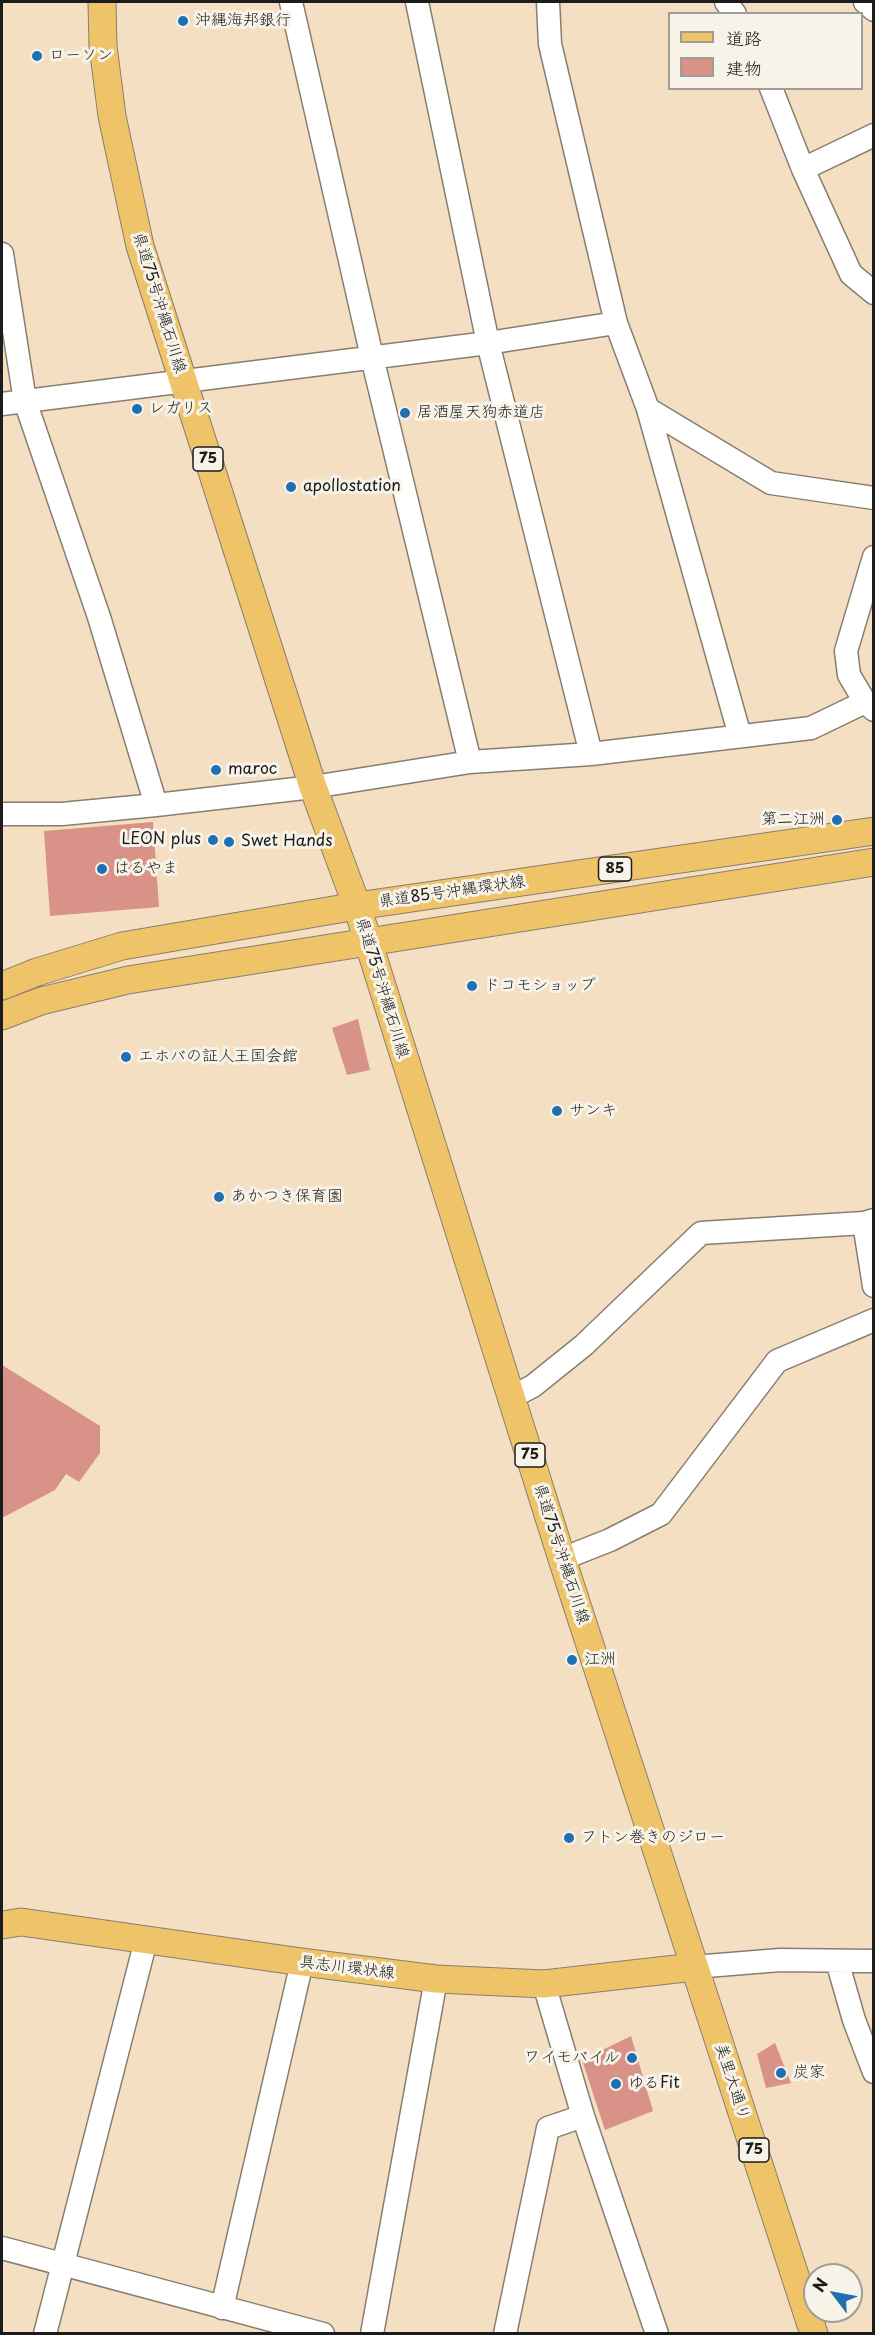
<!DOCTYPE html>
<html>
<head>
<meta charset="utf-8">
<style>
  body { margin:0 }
  #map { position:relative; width:875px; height:2335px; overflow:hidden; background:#f4dfc3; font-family:"Playpen Sans","Klee One",sans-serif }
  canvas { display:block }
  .frame { position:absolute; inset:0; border:3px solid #1c1c1c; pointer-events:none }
  .legend { position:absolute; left:668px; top:12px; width:195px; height:78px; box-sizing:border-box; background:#f7f3e8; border:2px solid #9f9d96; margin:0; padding:8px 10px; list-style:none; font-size:18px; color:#1c1c1c }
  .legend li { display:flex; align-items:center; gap:12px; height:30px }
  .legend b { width:30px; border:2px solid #9f9d96 }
  .north { position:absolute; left:803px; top:2263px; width:60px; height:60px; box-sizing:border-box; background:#f7f3e8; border:2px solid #9f9d96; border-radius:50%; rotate:302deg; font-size:16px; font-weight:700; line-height:24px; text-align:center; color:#1c1c1c }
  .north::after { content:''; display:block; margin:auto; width:21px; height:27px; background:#1f6fb2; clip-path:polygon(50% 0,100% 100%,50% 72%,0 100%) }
</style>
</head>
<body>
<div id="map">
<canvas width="875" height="2335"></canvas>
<div class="frame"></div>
<ul class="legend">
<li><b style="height:8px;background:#efc469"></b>道路</li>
<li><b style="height:16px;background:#d89288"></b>建物</li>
</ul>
<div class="north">N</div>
</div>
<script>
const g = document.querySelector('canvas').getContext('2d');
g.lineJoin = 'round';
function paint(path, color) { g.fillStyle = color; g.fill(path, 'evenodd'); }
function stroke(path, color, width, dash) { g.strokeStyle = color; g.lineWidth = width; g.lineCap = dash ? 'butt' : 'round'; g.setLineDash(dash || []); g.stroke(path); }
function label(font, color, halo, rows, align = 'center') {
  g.font = font + ' "Playpen Sans","Klee One",sans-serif'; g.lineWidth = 6; g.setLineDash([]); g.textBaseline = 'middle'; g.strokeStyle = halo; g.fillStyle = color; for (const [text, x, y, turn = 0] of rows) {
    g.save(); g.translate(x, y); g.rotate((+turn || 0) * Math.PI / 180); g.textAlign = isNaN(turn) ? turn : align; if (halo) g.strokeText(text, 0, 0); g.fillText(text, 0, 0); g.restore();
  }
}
paint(new Path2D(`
  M153,822L159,907L50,916L44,831Z
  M358,1019L370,1070L347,1075L332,1028Z
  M2,1365L100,1426V1453L79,1482L66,1474L55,1490L2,1518Z
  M631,2036L653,2111L605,2130L582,2060Z
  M775,2043L791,2083L766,2088L757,2054Z`), '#d89288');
const minor = new Path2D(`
  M291,2L372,357L470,762
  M417,2L488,343L591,754
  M548,2L550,44L616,323L648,409L740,736
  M726,2L735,14
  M865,2L874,10
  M771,88L803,169L851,274L874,293
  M803,169L874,135
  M2,254L25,401L99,617L156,805
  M2,404L488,343L616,323
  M648,409L771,483L874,498
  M874,557L846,651L849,675L865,702L874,710
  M2,814H62L156,805L313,787L470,762L591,754L811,728L865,702
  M864,1223L874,1286
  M512,1397L533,1386L584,1345L701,1233L864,1223L874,1220
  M562,1559L610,1540L661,1514L777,1361L874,1320
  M837,1961L854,2020L874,2072
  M694,1967L780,1960L874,1961
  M544,1984L583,2116L657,2334
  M2,2248L323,2334
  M222,2308L302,1962
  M45,2334L146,1940
  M372,2334L436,1979
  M505,2334L548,2128L583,2116`);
const major = new Path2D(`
  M102,2L103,46L112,116L140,246L313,787L357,906L562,1559L814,2334
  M2,986L37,972L122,946L357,906L874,831
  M2,1016L41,1001L128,980L874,862
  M2,1925L21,1922L302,1962L436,1979L544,1984L694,1967`);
stroke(minor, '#887e70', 25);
stroke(major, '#887e70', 29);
stroke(minor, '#fff', 22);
stroke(major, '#efc469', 27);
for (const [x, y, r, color] of [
  [183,21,6,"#1f6fb2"],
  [37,56,6,"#1f6fb2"],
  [137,409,6,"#1f6fb2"],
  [405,413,6,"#1f6fb2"],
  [291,487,6,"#1f6fb2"],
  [216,770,6,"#1f6fb2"],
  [837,820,6,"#1f6fb2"],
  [213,840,6,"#1f6fb2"],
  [229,842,6,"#1f6fb2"],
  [102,869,6,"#1f6fb2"],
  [472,986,6,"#1f6fb2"],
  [126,1057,6,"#1f6fb2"],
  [557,1111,6,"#1f6fb2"],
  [219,1197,6,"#1f6fb2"],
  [572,1660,6,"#1f6fb2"],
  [569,1838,6,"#1f6fb2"],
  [632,2058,6,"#1f6fb2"],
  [781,2073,6,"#1f6fb2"],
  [616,2084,6,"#1f6fb2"]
]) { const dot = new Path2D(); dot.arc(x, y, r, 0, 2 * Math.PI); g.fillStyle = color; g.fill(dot); stroke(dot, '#f7f3e8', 2); }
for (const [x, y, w] of [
  [208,459,30],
  [615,869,33],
  [530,1455,30],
  [754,2150,30]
]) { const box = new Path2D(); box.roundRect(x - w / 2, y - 12, w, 24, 4.5); g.fillStyle = '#f7f3e8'; g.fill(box); stroke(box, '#1c1c1c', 1.5); }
label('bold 15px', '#1c1c1c', null, [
  ["75",208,459],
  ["85",615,869],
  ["75",530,1455],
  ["75",754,2150]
]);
label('16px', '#1c1c1c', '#f7f3e8', [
  ["沖縄海邦銀行",195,21],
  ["ローソン",49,56],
  ["レガリス",149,409],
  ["居酒屋天狗赤道店",417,413],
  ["apollostation",303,487],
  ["maroc",228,770],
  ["第二江洲",825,820,"right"],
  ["LEON plus",201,840,"right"],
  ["Swet Hands",241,842],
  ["はるやま",114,869],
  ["ドコモショップ",484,986],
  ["エホバの証人王国会館",138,1057],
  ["サンキ",569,1111],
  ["あかつき保育園",231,1197],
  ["江洲",584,1660],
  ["フトン巻きのジロー",581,1838],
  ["ワイモバイル",620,2058,"right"],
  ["炭家",793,2073],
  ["ゆるFit",628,2084]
], 'left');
label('16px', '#1c1c1c', '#f7f3e8', [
  ["県道75号沖縄石川線",159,303,73],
  ["県道85号沖縄環状線",452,892,-8],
  ["県道75号沖縄石川線",382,988,73],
  ["県道75号沖縄石川線",561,1554,72],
  ["具志川環状線",347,1968,7],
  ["美里大通り",732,2082,72]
]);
</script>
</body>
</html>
